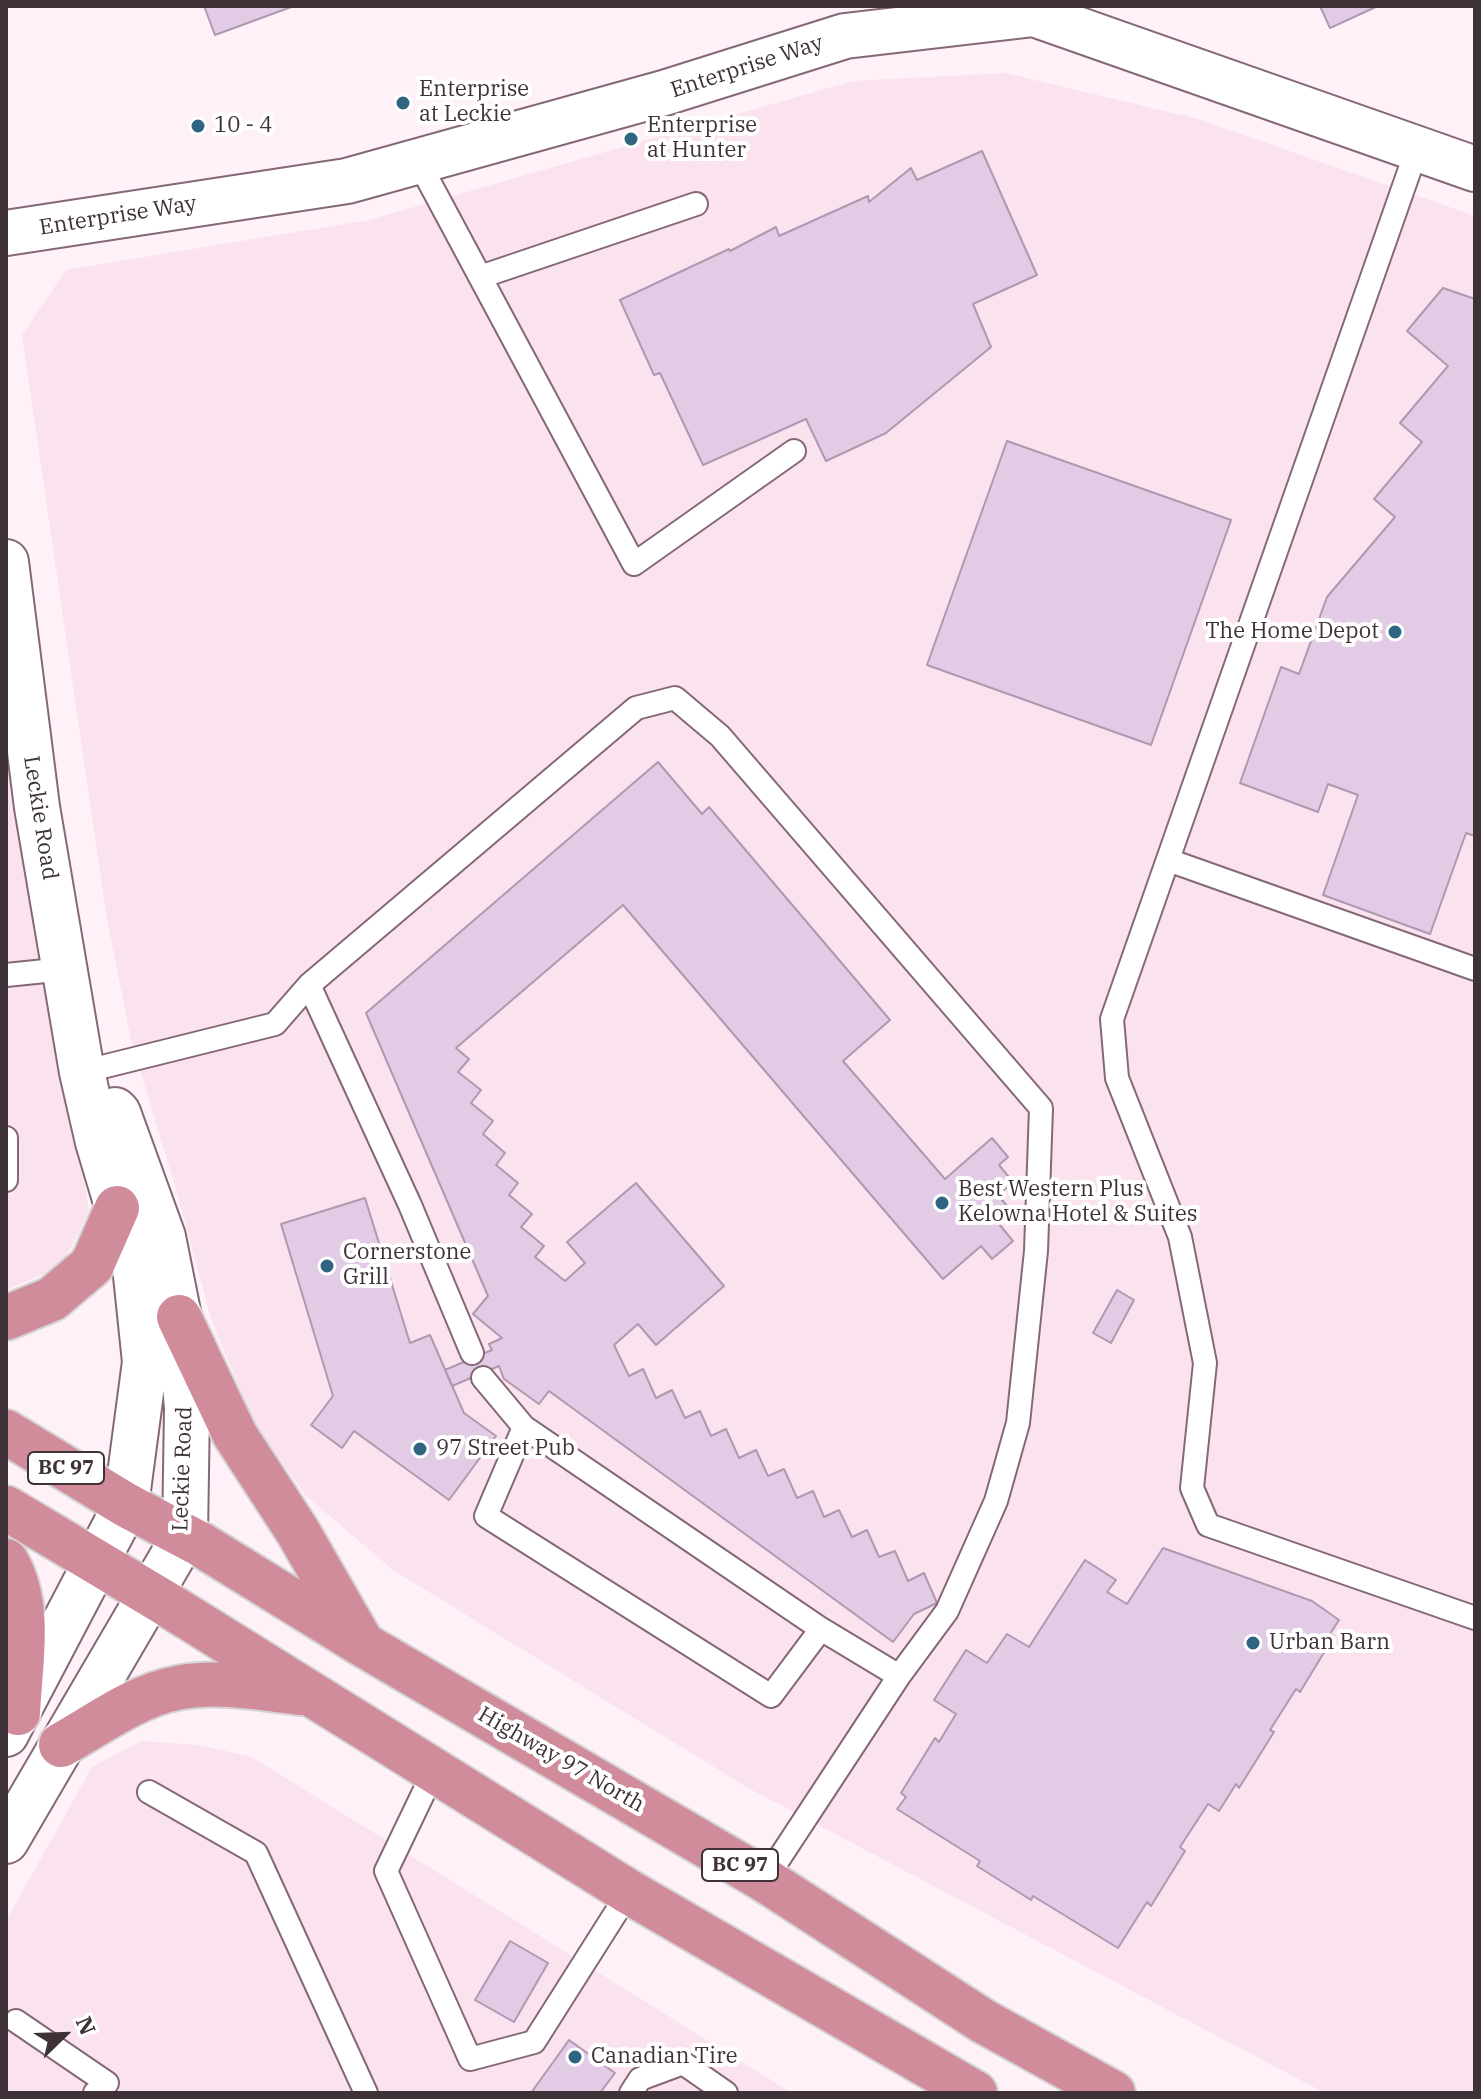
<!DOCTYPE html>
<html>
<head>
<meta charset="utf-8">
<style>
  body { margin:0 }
  #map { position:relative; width:1481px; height:2099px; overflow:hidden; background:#fef1f7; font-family:"IBM Plex Serif",serif }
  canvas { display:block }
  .frame { position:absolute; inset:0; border:8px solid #3e3138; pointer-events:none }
  .north { position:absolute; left:24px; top:1995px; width:80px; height:80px; -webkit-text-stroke:6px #fff; paint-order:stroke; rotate:67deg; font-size:22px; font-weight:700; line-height:32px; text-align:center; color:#3e3138 }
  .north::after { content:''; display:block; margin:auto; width:28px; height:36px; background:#3e3138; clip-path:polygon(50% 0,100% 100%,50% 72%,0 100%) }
</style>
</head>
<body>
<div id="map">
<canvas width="1481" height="2099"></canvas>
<div class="frame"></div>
<div class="north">N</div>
</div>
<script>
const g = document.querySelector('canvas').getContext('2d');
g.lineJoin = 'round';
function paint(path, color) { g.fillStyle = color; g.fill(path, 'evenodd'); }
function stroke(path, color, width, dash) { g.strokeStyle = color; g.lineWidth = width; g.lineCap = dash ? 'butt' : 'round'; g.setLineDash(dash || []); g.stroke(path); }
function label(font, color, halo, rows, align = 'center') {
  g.font = font + ' "IBM Plex Serif",serif'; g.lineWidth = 8; g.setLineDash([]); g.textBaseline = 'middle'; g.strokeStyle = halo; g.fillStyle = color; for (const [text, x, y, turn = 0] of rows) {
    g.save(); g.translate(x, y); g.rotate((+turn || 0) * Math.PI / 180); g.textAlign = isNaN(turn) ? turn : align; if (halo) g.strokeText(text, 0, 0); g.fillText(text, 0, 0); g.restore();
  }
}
paint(new Path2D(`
  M1005,73L1198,119L1475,216V2093H1325L750,1789L393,1570L305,1495L253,1420L212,1322L176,1189L131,1040L106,913L22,335L66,270L369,220L853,81Z
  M6,670L89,1211L62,1266L6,1290Z
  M141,1741L198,1745L252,1757L792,2093H6V1921L92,1767Z`), '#fae2ee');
const building = new Path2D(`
  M204,6H294L215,35Z
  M1320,6H1378L1330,28Z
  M982,151L1037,275L973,304L991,347L886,433L826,461L806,419L703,465L660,373L654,375L620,300L729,249L730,251L776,227L779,236L868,196L869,202L911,168L917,180Z
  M1443,288L1475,299V836L1466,833L1430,934L1323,895L1358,795L1328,784L1318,812L1240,783L1281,667L1299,674L1327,597L1395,517L1374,499L1422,442L1400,423L1448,366L1407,331Z
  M1007,441L1231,520L1151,745L927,665Z
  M658,762L702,814L709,807L890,1020L843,1061L945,1179L992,1138L1008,1157L999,1165L1013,1182L998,1195L1012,1212L999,1224L1013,1241L992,1259L981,1246L943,1279L623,905L456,1048L469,1059L458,1072L481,1090L471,1103L493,1121L483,1134L505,1153L496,1165L518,1183L509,1195L532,1214L521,1227L544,1246L535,1257L565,1281L585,1263L567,1242L636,1183L724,1286L656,1345L638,1324L614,1345L629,1376L643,1369L656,1398L672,1390L685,1418L700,1411L711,1436L726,1429L739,1458L756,1450L768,1476L784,1469L797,1498L813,1491L824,1517L839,1510L852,1537L867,1530L879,1557L895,1551L908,1581L924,1573L937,1603L914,1614L893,1642L549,1391L539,1404L504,1379L499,1366L452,1386L445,1370L492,1350L489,1344L502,1338L473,1314L488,1296L366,1013Z
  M365,1198L410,1343L430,1335L464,1413L496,1436L449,1500L354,1431L342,1448L311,1425L333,1396L281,1224Z
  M1117,1290L1134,1300L1111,1343L1093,1333Z
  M1163,1548L1312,1601L1339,1620L1330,1634L1334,1636L1300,1692L1296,1689L1270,1730L1274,1732L1239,1788L1236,1784L1219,1811L1208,1804L1180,1847L1185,1851L1151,1906L1147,1902L1118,1948L1033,1896L1031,1900L977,1866L980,1861L897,1809L906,1797L901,1793L935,1738L939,1742L956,1714L934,1700L966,1650L987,1663L1007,1634L1029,1647L1085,1560L1116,1580L1107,1592L1127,1604Z
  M510,1941L548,1963L514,2022L475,2000Z
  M569,2040L615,2073L600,2093H531Z`);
paint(building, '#e2cce5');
stroke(building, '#ae99b1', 2);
const service = new Path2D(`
  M1417,149L1112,1019L1117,1078L1180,1237L1205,1363L1192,1488L1208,1525L1475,1618
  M418,161L634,564L794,451
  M480,277L696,204
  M1168,860L1475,969
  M6,975L65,969
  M82,1072L275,1024L309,985
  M6,1138V1180
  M472,1353L410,1205L309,985L636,708L675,698L720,736L1041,1108L1036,1251L1018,1423L996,1501L947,1611L899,1676L821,1629L771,1696L486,1516L524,1427L483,1378
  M524,1427L821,1629
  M434,1771L386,1871L470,2059L534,2042L629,1892
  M149,1792L256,1853L366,2093
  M765,1880L899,1676
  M16,2021L107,2083L95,2093
  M631,2093L640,2079L683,2063L726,2093`);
const tertiary = new Path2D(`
  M6,233L347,181L664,93L845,36L1034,14L1475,169`);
const secondary = new Path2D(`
  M6,562L37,807L82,1072L98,1142L135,1266L145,1362L126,1505L6,1734
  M6,1841L185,1535L187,1408L179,1317L163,1237L118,1113L115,1110`);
const trunk = new Path2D(`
  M179,1317L235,1435L298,1532L359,1638
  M6,1318L52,1299L92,1265L117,1208
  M6,1432L126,1505L200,1544L362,1644L765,1880L983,2021L1113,2093
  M6,1508L165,1603L629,1892L975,2093
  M6,1561C33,1605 20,1665 18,1713
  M61,1745C97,1725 135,1696 177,1688C217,1680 260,1688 300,1693`);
stroke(service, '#856878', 26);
stroke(tertiary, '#856878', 48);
stroke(secondary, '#856878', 48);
stroke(trunk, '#d5d2d3', 48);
stroke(service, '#fff', 22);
stroke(tertiary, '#fff', 44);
stroke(secondary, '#fff', 44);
stroke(trunk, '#d08c9a', 44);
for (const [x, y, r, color] of [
  [403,103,8,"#2f6580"],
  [198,126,8,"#2f6580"],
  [631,139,8,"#2f6580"],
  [1395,632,8,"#2f6580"],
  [942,1203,8,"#2f6580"],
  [327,1266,8,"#2f6580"],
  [420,1449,8,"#2f6580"],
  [1253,1643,8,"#2f6580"],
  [575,2057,8,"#2f6580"]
]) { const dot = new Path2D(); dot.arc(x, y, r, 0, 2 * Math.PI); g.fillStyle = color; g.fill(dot); stroke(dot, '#fff', 3); }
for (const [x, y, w] of [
  [66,1468,76],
  [740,1865,76]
]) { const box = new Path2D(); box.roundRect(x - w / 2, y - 16, w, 32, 6); g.fillStyle = '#fff'; g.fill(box); stroke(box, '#3e3138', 2); }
label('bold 20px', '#3e3138', null, [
  ["BC 97",66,1468],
  ["BC 97",740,1865]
]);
label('22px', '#3e3138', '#fff', [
  ["Enterprise Way",747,67,-18],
  ["Enterprise Way",118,216,-9],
  ["Leckie Road",40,818,81],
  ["Leckie Road",183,1469,-88],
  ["Highway 97 North",561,1760,30]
]);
label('22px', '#3e3138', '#fff', [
  ["Enterprise",419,90],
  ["at Leckie",419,115],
  ["10 - 4",214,126],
  ["Enterprise",647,126],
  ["at Hunter",647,151],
  ["The Home Depot",1379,632,"right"],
  ["Best Western Plus",958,1190],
  ["Kelowna Hotel & Suites",958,1215],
  ["Cornerstone",343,1253],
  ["Grill",343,1278],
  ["97 Street Pub",436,1449],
  ["Urban Barn",1269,1643],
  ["Canadian Tire",591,2057]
], 'left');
</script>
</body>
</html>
